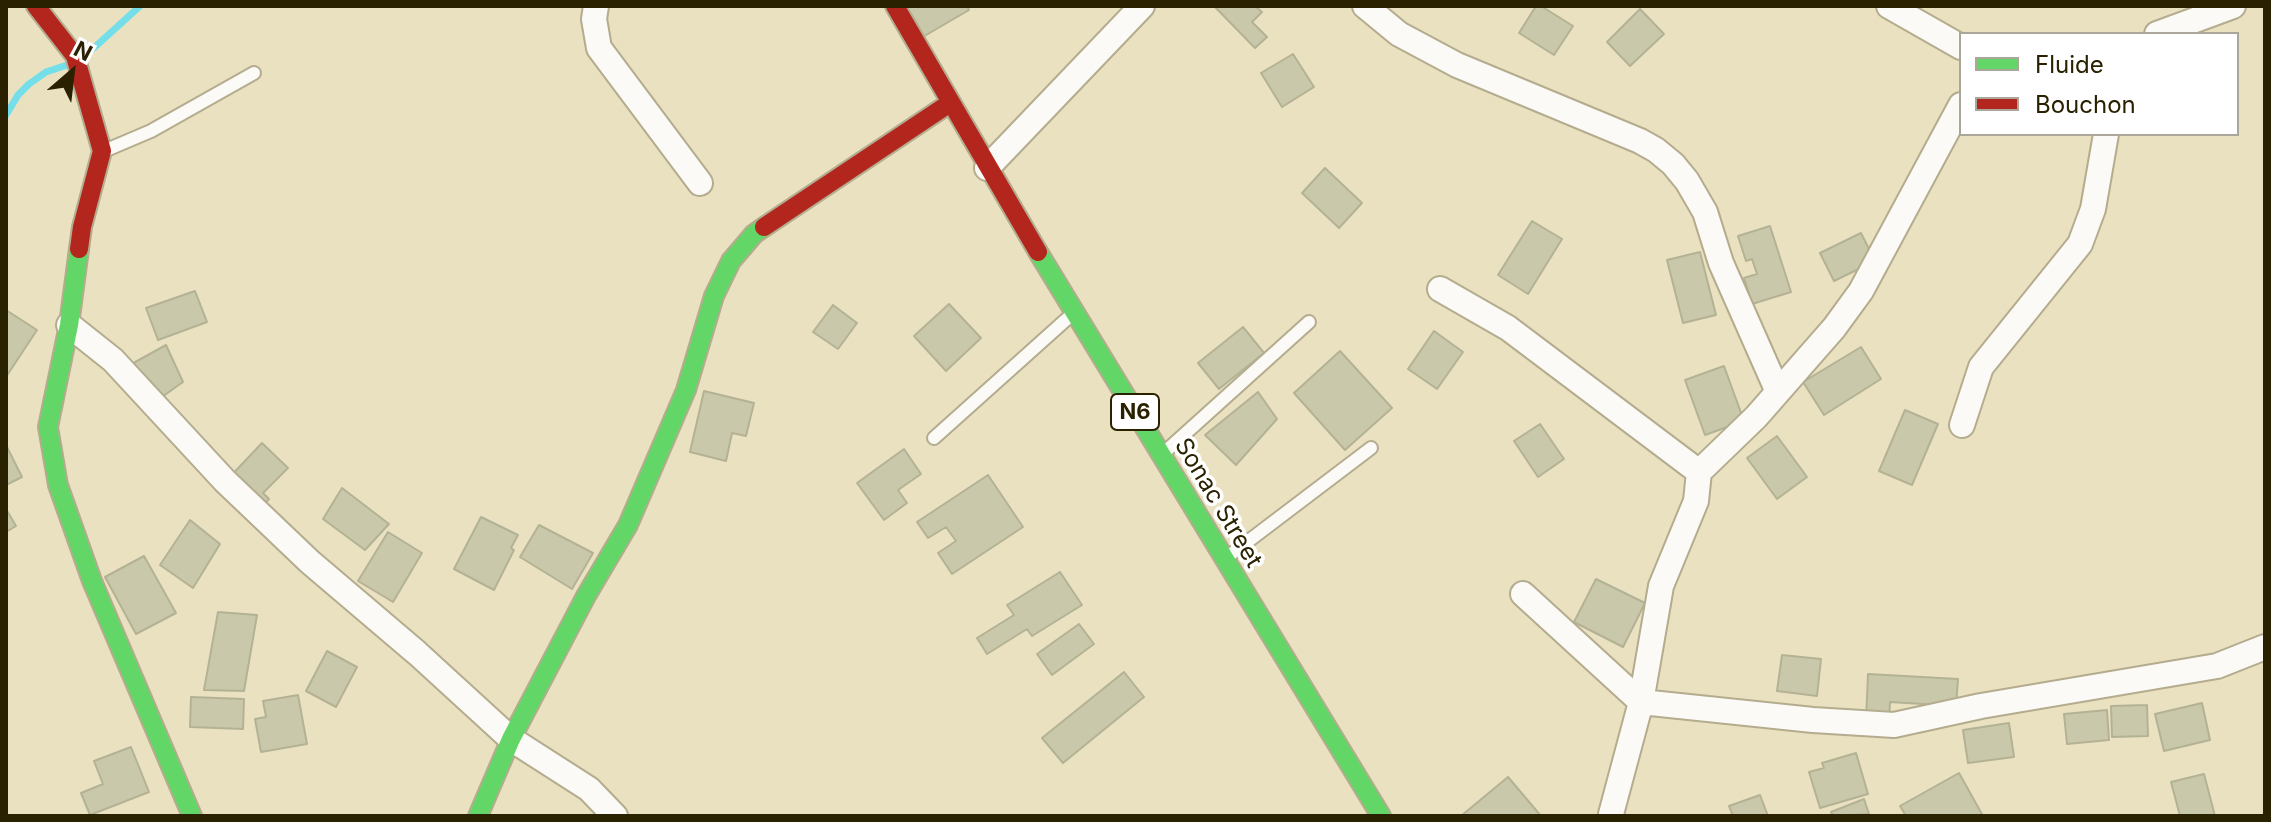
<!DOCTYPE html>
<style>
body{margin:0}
#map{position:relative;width:2271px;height:822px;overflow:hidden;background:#eae1c0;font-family:Inter,sans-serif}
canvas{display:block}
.frame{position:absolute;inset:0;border:8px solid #2a2101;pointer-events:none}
.legend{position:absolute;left:1959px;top:32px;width:280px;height:104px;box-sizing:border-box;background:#fff;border:2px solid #aaa699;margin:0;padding:10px 14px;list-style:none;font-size:24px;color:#2a2101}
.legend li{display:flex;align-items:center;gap:16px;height:40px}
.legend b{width:40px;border:2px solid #aaa699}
.north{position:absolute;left:32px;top:32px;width:80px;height:80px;-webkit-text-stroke:6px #fff;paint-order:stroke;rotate:28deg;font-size:22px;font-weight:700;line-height:32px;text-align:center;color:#2a2101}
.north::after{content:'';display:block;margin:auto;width:28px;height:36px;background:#2a2101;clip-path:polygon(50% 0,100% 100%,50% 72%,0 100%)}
</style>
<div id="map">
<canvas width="2271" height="822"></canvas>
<div class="frame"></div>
<ul class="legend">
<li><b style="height:10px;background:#63d668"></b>Fluide</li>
<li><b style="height:10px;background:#b3261e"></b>Bouchon</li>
</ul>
<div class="north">N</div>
</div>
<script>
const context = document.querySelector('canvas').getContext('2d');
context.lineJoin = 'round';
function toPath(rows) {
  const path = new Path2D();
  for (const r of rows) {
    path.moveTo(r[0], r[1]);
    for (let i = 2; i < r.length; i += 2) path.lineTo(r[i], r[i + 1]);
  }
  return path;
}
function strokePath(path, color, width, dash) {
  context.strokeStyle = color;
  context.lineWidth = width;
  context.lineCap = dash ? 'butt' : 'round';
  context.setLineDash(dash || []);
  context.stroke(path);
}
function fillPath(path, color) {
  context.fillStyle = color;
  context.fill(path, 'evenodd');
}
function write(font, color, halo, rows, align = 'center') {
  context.font = font + ' Inter,sans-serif';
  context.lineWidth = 7;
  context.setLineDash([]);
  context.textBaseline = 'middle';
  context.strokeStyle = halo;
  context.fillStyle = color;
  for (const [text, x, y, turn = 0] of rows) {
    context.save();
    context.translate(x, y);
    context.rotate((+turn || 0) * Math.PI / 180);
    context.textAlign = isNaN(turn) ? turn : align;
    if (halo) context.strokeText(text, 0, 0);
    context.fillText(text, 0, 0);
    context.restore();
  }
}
const stream = toPath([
 [85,56,140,6],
 [6,115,18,95,29,84,46,72,67,65]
]);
const building = toPath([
 [902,6,967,6,969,10,921,38,902,6],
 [1214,6,1255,6,1262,12,1252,22,1267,37,1255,48,1214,6],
 [1536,6,1541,6,1573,26,1554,55,1519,33,1536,6],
 [1640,9,1664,34,1630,66,1607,42,1640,9],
 [1293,54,1314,87,1282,107,1261,73,1293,54],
 [1325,168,1362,203,1339,228,1302,193,1325,168],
 [1532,221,1562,239,1528,294,1498,275,1532,221],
 [1770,226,1791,292,1752,304,1744,278,1757,274,1752,259,1746,261,1738,236,1770,226],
 [1861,233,1875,261,1834,281,1820,253,1861,233],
 [1700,252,1716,315,1683,323,1667,260,1700,252],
 [195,291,207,322,158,340,146,308,195,291],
 [949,304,981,338,946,371,914,336,949,304],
 [833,305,857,323,838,349,813,332,833,305],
 [6,310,37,330,6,377,6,310],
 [1243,327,1264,353,1219,389,1198,363,1243,327],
 [1434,331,1463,352,1437,389,1408,369,1434,331],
 [166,345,183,382,152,404,128,366,166,345],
 [1861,347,1881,379,1824,415,1803,382,1861,347],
 [1340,351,1392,408,1345,450,1294,393,1340,351],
 [1724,366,1744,421,1705,435,1685,380,1724,366],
 [704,391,754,403,746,436,732,433,726,461,690,452,704,391],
 [1258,392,1277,419,1236,465,1205,435,1258,392],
 [1905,410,1938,424,1912,485,1879,471,1905,410],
 [1540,424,1564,459,1538,477,1514,441,1540,424],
 [1777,436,1807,477,1777,499,1747,458,1777,436],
 [262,443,288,468,263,493,269,499,258,511,226,481,262,443],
 [6,445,22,477,6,485,6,445],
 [904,449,921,474,898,490,907,503,884,520,857,483,904,449],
 [988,475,1023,527,952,574,938,553,956,541,946,527,928,538,917,522,988,475],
 [342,488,389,524,365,550,323,519,342,488],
 [6,509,16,526,6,532,6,509],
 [481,517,518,535,511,548,514,550,494,590,454,569,481,517],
 [190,520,220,544,193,588,160,565,190,520],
 [539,525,593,553,572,589,520,557,539,525],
 [388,532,422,553,393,602,358,581,388,532],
 [144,556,176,613,136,634,105,577,144,556],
 [1060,572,1082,605,1032,636,1027,629,987,654,977,638,1014,615,1007,605,1060,572],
 [1596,579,1645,603,1623,647,1574,622,1596,579],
 [218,612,257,615,244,691,204,690,218,612],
 [1079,624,1094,644,1052,675,1037,654,1079,624],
 [327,651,357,667,336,707,306,691,327,651],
 [1782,655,1821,659,1817,696,1777,691,1782,655],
 [1124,672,1144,697,1063,763,1042,738,1124,672],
 [1868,674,1958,679,1956,706,1890,702,1889,723,1866,721,1868,674],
 [298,695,307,744,261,752,255,719,266,717,263,701,298,695],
 [191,697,244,699,243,729,190,727,191,697],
 [2202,703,2210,740,2164,751,2155,714,2202,703],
 [2147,705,2148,736,2112,737,2111,706,2147,705],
 [2107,710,2109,740,2067,744,2064,714,2107,710],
 [2009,723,2014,757,1968,763,1963,730,2009,723],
 [131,747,149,792,90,815,81,793,103,784,94,761,131,747],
 [1856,753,1868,794,1820,808,1809,772,1824,768,1822,763,1856,753],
 [1959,773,1983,816,1906,816,1900,806,1959,773],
 [2204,774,2215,816,2180,816,2171,782,2204,774],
 [1508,777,1541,816,1461,816,1508,777],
 [1760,795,1768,816,1733,816,1729,806,1760,795],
 [1864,799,1869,814,1833,816,1831,812,1864,799]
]);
const lane = toPath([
 [104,151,151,131,254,73],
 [934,438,1069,317],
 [1167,450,1309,322],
 [1230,555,1371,448]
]);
const street = toPath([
 [596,6,594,19,599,48,700,183],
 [1365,6,1399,34,1457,65,1640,141,1656,150,1673,164,1687,181,1705,212,1721,263,1778,392],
 [1889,6,1961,47],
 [2157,34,2233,6],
 [987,168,1142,6],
 [1440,289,1508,328,1699,472],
 [69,325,113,360,225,481,310,562,417,653,511,739,589,789,615,816],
 [1962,425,1981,367,2080,244,2093,209,2106,134],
 [1523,594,1641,702,1813,720,1894,725,1981,706,2217,666,2265,647],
 [1612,816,1611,814,1641,702,1661,586,1696,501,1699,472,1756,417,1834,328,1861,291,1961,105]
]);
const fast = toPath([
 [79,249,69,325,48,427,58,485,92,581,192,816],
 [1038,252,1381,816],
 [478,816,511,739,586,596,628,525,686,390,714,296,731,261,754,234,764,227]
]);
const jam = toPath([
 [36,6,75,56,102,151,82,227,79,249],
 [895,6,1038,252],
 [764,227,950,103]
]);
const shields = [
 [1135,412,48]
];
const shieldNames = [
 ["N6",1135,412]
];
const streetNames = [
 ["Sonac Street",1218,503,59]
];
strokePath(stream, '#74dee9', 7);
fillPath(building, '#cac8ab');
strokePath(building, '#b4b294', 2);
strokePath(lane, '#b4ac8e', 16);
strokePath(street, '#b4ac8e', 28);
strokePath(fast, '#b4ac8e', 22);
strokePath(jam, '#b4ac8e', 22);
strokePath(lane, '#fcfaf6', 12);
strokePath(street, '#fcfaf6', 24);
strokePath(fast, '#63d668', 18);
strokePath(jam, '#b3261e', 18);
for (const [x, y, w] of shields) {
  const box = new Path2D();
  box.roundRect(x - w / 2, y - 18, w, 36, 6);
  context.fillStyle = '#fff';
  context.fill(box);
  strokePath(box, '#2a2101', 2);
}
write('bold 22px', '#2a2101', null, shieldNames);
write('24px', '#2a2101', '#fff', streetNames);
</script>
